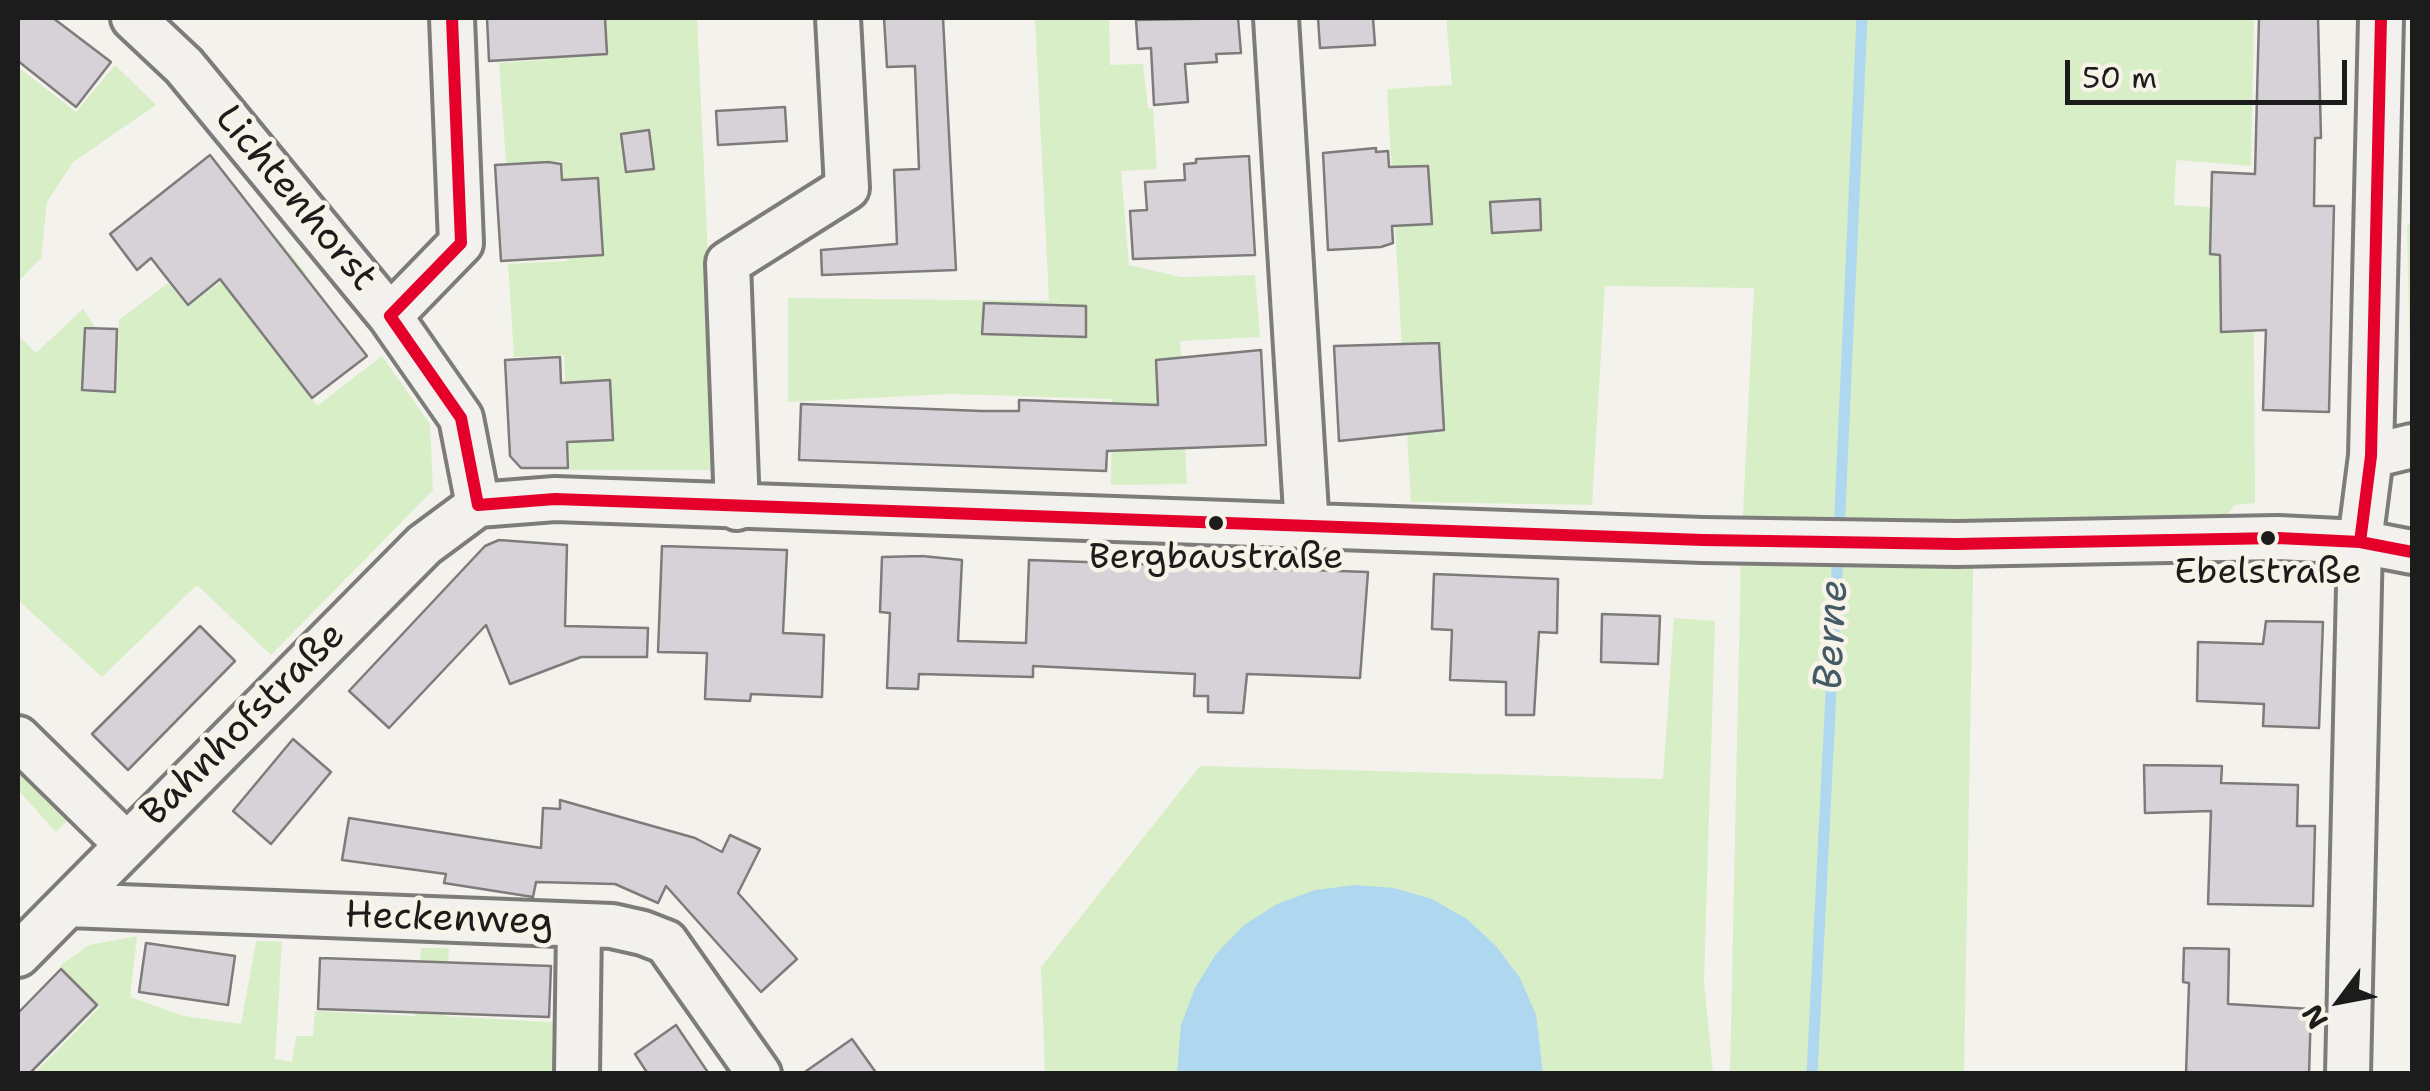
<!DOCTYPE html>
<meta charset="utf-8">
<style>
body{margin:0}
#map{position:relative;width:2430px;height:1091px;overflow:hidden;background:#f4f2ec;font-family:"Shantell Sans",sans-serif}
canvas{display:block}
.frame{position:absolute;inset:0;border:20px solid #1c1c1c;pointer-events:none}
.north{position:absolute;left:2290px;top:951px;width:100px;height:100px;-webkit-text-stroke:8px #f7f3e8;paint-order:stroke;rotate:238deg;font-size:28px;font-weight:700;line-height:40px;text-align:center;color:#1c1c1c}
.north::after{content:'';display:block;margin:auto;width:35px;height:45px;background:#1c1c1c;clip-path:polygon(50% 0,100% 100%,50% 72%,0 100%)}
.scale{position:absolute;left:2065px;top:60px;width:282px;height:45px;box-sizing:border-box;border:5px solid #1c1c1c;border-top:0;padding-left:12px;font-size:30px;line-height:35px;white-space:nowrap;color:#1c1c1c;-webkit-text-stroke:8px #f7f3e8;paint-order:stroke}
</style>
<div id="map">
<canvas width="2430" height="1091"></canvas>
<div class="frame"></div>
<div class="north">N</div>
<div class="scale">50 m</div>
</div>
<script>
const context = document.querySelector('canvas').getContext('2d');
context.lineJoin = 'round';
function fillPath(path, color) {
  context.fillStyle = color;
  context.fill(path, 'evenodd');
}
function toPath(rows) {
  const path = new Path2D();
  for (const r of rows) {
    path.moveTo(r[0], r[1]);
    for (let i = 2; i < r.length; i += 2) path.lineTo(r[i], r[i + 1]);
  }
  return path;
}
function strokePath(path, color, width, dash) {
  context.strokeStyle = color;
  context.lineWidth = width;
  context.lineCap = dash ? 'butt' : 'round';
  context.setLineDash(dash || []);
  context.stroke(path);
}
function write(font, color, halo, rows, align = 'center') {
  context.font = font + ' "Shantell Sans",sans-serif';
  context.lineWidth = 9;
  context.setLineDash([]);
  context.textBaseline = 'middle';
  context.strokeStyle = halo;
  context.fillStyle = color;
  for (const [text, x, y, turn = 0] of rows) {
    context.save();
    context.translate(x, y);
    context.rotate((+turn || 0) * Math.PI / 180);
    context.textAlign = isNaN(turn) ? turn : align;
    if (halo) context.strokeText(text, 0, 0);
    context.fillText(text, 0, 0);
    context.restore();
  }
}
const green = toPath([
 [544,18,697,18,718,470,570,470,564,355,514,357,508,264,567,261,562,161,506,163,499,63,546,60],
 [1035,18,1109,18,1110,65,1143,64,1148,108,1153,109,1157,169,1121,171,1129,265,1181,277,1255,275,1260,337,1180,341,1187,484,1111,485,1112,399,951,394,788,402,788,298,1049,301],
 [1446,18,2254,18,2251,166,2176,160,2174,205,2253,210,2255,503,2235,505,2222,521,1974,520,1964,1073,1730,1073,1741,554,1754,288,1605,286,1592,505,1411,502,1387,89,1452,85],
 [115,65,156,105,73,162,47,202,41,258,18,282,18,67,76,112],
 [2412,223,2412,409,2411,410,2407,225],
 [277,238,306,273,250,320,317,406,382,356,430,424,433,490,271,655,197,585,102,677,18,600,18,335,36,353,83,309,95,327,84,327,81,391,117,393,119,320,168,283,188,307],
 [1674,618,1715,621,1704,981,1713,1073,1045,1073,1041,967,1200,766,1663,779],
 [18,771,67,821,56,832,18,790],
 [137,936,130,997,184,1016,241,1024,256,941,282,942,275,1059,292,1062,296,1036,313,1036,315,1011,415,1016,421,948,449,948,444,1016,566,1023,568,1073,34,1074,100,1007,60,966,89,945]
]);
const water = toPath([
 [1355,885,1394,888,1432,899,1467,919,1496,946,1520,978,1536,1015,1543,1073,1177,1073,1181,1025,1195,988,1216,954,1244,925,1277,904,1315,890]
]);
const stream = toPath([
 [1839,533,1862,18],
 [1812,1074,1838,551]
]);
const building = toPath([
 [18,18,53,18,111,62,76,107,18,61,18,18],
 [487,18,605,18,607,54,489,61,487,18],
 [884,18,943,18,956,270,822,275,821,250,897,244,894,170,919,169,915,66,887,67,884,18],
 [1238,18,1241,53,1216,54,1217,62,1185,64,1188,102,1154,105,1151,48,1138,49,1136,20,1238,18],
 [1318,18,1373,18,1375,45,1320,48,1318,18],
 [2259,18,2318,18,2321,138,2315,138,2314,206,2334,206,2329,412,2263,410,2266,330,2221,332,2220,255,2210,254,2212,172,2255,174,2259,18],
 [785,107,787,141,718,145,716,111,785,107],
 [649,130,654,169,626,172,621,134,649,130],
 [1376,148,1376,152,1388,151,1389,167,1428,166,1432,224,1392,226,1393,243,1381,247,1328,250,1323,153,1376,148],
 [210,155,367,356,312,398,220,279,188,305,151,258,137,270,110,234,210,155],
 [1249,156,1255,255,1133,259,1130,211,1147,210,1145,182,1185,180,1184,164,1196,163,1196,159,1249,156],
 [548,162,561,164,562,180,598,178,603,255,501,261,495,165,548,162],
 [1540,199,1541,230,1492,233,1490,202,1540,199],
 [984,303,1086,306,1086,337,982,334,984,303],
 [85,328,117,329,115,392,82,390,85,328],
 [1439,343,1444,430,1339,441,1334,346,1439,343],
 [1261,350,1266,445,1107,451,1106,471,799,460,801,404,982,411,1019,411,1019,400,1158,405,1156,360,1261,350],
 [560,357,561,383,610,380,613,440,567,442,568,468,521,468,510,456,505,360,560,357],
 [499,540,567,545,565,626,648,628,647,657,581,657,510,684,486,625,389,728,349,691,485,546,499,540],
 [662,546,787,550,783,633,824,635,822,697,751,694,750,701,705,699,707,653,658,652,662,546],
 [922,556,962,560,958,641,1026,643,1029,560,1368,572,1360,678,1247,674,1243,713,1208,712,1208,696,1194,696,1195,674,1033,666,1033,677,919,674,918,689,887,688,890,613,880,612,882,557,922,556],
 [1434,574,1558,579,1557,633,1539,632,1534,715,1506,715,1506,682,1450,680,1452,630,1432,629,1434,574],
 [1602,614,1660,616,1658,664,1601,662,1602,614],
 [2266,621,2323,622,2319,728,2263,726,2264,704,2197,701,2198,642,2263,644,2266,621],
 [200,626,235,661,128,770,92,734,200,626],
 [293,739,331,772,271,844,233,811,293,739],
 [2144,765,2222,766,2221,783,2298,785,2297,826,2315,826,2313,906,2208,904,2211,811,2145,813,2144,765],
 [560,800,695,838,722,852,730,835,760,849,738,893,797,959,761,992,666,886,658,903,615,884,536,882,533,897,444,883,446,874,342,860,349,818,541,848,543,808,560,809,560,800],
 [146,943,235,956,228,1005,139,992,146,943],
 [2184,948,2229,949,2228,1004,2311,1009,2309,1074,2186,1074,2189,983,2183,982,2184,948],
 [320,958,551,966,549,1017,318,1009,320,958],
 [61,969,97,1005,29,1074,18,1074,18,1013,61,969],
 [676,1025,709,1074,648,1074,635,1054,676,1025],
 [852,1039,877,1074,802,1074,852,1039]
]);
const minor = toPath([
 [133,18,184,66,390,316,461,418,478,505],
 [1276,18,1307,529],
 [390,316,461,243,452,18],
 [2371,456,2412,446],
 [478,505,555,499,1703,540,1957,544,2278,538,2360,542,2412,552],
 [737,508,728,263,847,188,838,18],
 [18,738,126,844],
 [68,905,612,926,643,933,666,942,759,1074],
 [18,955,424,545,478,505],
 [577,1074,579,926],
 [2348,1074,2360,542,2371,456,2381,18]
]);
const bus1 = toPath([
 [452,18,461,243,390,316,461,418,478,505,555,499,1703,540,1957,544,2278,538,2360,542,2412,552],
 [2360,542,2371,456,2381,18]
]);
const markers = [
 [1216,523,9,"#1c1c1c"],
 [2268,538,9,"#1c1c1c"]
];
const busNames = [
 ["Bergbaustraße",1216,559],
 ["Ebelstraße",2268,574]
];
const streetNames = [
 ["Lichtenhorst",295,199,50],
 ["Bahnhofstraße",244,725,-45],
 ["Heckenweg",449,920,2]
];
const waterNames = [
 ["Berne",1833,635,-87]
];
fillPath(green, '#d8eec6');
fillPath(water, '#afd8f0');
strokePath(stream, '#afd8f0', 11);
fillPath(building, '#d6d2d8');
strokePath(building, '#7d7c7a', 2.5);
strokePath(minor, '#7d7c7a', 50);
strokePath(minor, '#f2f1ed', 42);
strokePath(bus1, '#e4002b', 12);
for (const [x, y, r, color] of markers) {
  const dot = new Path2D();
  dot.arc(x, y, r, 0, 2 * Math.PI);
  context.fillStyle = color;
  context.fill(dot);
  strokePath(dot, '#f7f3e8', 4);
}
write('36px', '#1c1c1c', '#f7f3e8', busNames);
write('38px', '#1c1c1c', '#f7f3e8', streetNames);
write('italic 40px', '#455a67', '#f7f3e8', waterNames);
</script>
